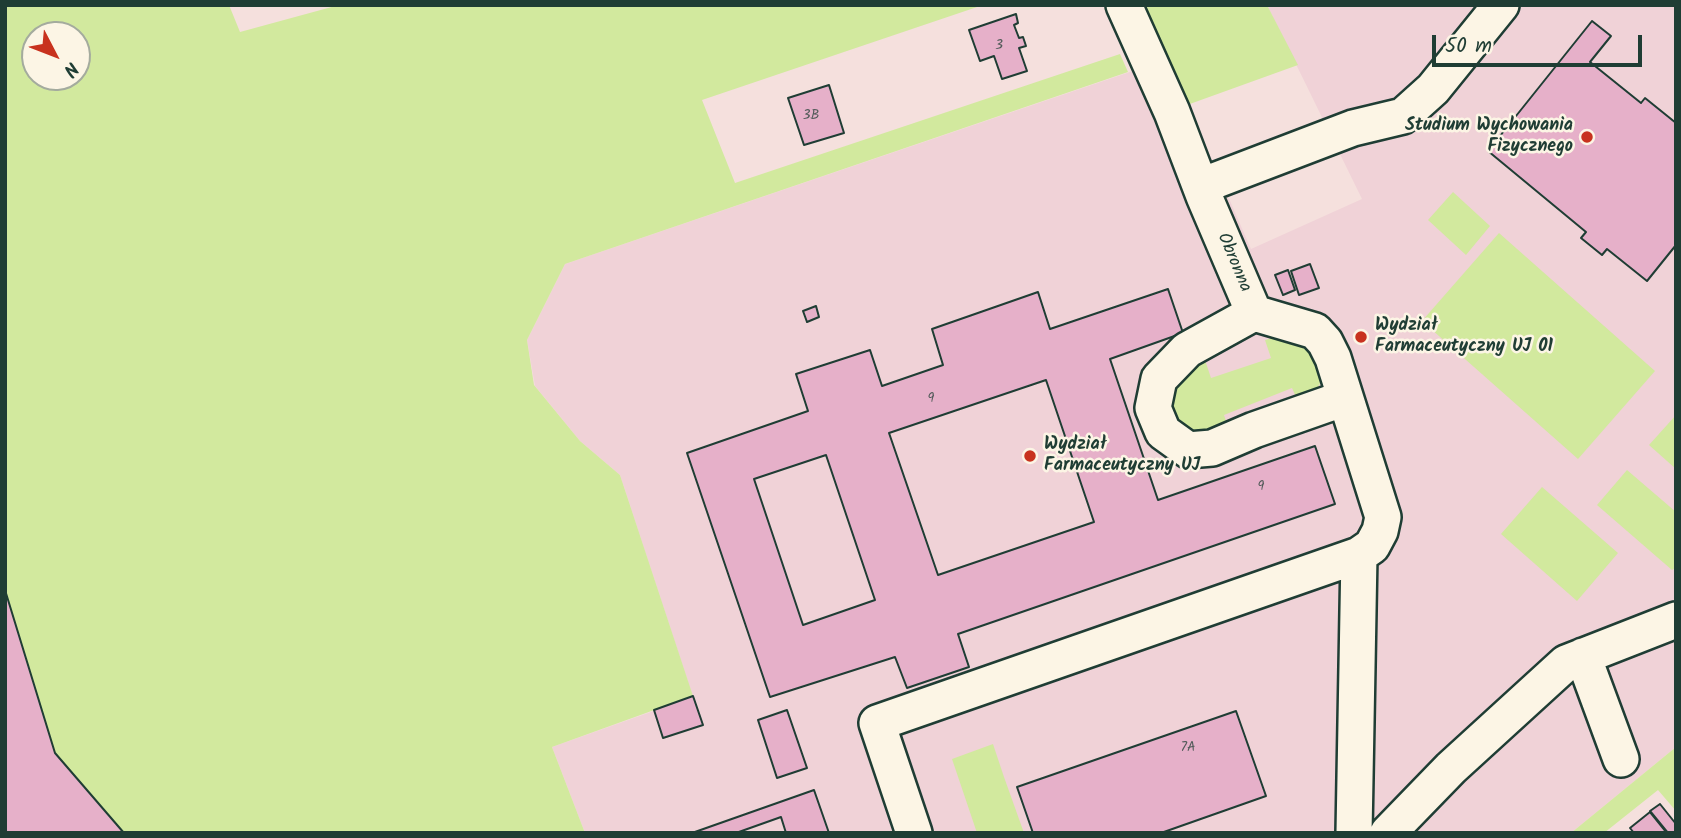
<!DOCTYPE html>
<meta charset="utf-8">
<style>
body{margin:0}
#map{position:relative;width:1681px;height:838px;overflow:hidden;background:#f5e0dd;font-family:Kalam,sans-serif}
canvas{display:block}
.frame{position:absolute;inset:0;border:7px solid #1f3d34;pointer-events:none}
.north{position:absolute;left:21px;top:21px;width:70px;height:70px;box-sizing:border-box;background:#fcf5e5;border:2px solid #a4ab9e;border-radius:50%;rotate:132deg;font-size:19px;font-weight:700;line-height:28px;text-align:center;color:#1f3d34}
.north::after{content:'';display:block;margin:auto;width:24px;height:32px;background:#c8321e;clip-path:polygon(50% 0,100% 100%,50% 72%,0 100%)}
.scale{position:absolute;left:1432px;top:35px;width:210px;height:32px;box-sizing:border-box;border:4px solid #1f3d34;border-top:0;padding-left:9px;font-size:21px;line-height:24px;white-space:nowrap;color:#1f3d34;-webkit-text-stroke:5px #fcf5e5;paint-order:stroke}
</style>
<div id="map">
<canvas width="1681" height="838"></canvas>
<div class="frame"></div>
<div class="north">N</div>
<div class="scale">50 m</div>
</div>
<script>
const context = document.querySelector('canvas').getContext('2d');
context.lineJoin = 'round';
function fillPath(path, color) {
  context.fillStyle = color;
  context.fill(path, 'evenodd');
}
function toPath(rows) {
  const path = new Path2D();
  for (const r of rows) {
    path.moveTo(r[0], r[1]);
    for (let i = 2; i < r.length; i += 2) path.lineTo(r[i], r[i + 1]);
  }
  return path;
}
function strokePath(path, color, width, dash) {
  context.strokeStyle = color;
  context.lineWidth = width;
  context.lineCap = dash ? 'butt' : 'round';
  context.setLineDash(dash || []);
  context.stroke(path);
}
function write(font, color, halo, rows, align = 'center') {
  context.font = font + ' Kalam,sans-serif';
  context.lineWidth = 5;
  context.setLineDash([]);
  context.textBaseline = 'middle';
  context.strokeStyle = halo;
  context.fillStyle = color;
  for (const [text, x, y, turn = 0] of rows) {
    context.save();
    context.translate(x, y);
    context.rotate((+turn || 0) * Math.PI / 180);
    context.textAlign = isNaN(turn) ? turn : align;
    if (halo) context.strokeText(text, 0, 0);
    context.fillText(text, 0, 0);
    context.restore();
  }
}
const built = toPath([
 [1267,5,1676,5,1676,747,1571,833,1377,833,1360,823,1329,833,585,833,552,747,693,697,620,475,580,441,535,386,527,340,565,264,1168,59,1251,249,1362,199]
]);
const green = toPath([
 [5,5,229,5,240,32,339,5,983,5,702,100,735,183,1120,54,1128,72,565,264,527,340,534,385,580,441,620,475,693,696,552,747,585,833,5,833],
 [35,35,77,35,77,77,35,77],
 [1144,5,1267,5,1298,65,1187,105],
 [1453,192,1490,226,1466,255,1428,220],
 [1499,233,1655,371,1578,459,1422,321],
 [1276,337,1304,345,1312,352,1323,378,1313,396,1300,406,1292,388,1224,415,1230,433,1202,434,1176,424,1173,401,1175,391,1179,381,1187,371,1205,360,1211,378,1271,358,1265,340],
 [1676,415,1676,469,1649,445],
 [1627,470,1676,512,1676,567,1672,570,1597,505],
 [1542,487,1618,553,1577,601,1501,534],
 [993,744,1004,777,1024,833,977,833,952,759],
 [1676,747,1676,811,1658,790,1604,833,1571,833]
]);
const building = toPath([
 [1016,14,1018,23,1014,25,1019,38,1023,37,1026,46,1019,48,1027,71,1002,79,994,56,980,61,969,30,1016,14],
 [1592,21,1611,36,1590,62,1641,103,1645,98,1676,123,1676,245,1647,281,1607,249,1602,255,1581,238,1586,232,1488,151,1592,21],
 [829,85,844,133,804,145,788,98,829,85],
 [1310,264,1319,288,1299,295,1291,271,1310,264],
 [1288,270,1295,290,1283,295,1275,275,1288,270],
 [1168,289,1183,333,1110,359,1158,500,1315,446,1335,504,958,634,969,667,907,688,895,657,770,697,687,453,808,411,796,374,870,350,882,386,943,365,932,329,1038,292,1050,329,1168,289],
 [1046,380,1094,522,938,575,889,433,1046,380],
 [826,455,875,600,803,625,754,479,826,455],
 [816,306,819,317,807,322,803,311,816,306],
 [5,590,55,753,124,833,5,833,5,590],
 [693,696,703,725,663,738,654,710,693,696],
 [787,710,807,768,777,778,758,720,787,710],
 [1236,711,1266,796,1161,833,1033,833,1017,787,1236,711],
 [814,790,829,833,786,833,781,817,736,833,692,833,814,790],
 [1660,804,1676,824,1676,833,1668,833,1650,811,1660,804],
 [1650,812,1667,833,1634,833,1630,828,1650,812]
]);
const minor = toPath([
 [1124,5,1172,112,1204,196,1254,313],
 [1201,186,1353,128,1403,116,1433,89,1501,5],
 [1254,313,1187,350,1159,379,1153,408,1163,432,1188,450,1212,448,1254,430,1345,398],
 [1583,656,1621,759],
 [914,833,877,723,1359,555,1372,546,1380,531,1383,517,1333,358,1325,342,1315,331,1254,313],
 [1354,833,1359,555],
 [1388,833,1451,768,1566,663,1676,620]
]);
const markers = [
 [1587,137,7,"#c8321e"],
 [1361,337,7,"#c8321e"],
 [1030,456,7,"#c8321e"]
];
const numberNames = [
 ["3",999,47],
 ["3B",811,117],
 ["9",931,400],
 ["9",1261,488],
 ["7A",1188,749]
];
const poiNames = [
 ["Studium Wychowania",1573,127,"right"],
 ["Fizycznego",1573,148,"right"],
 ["Wydział",1375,327],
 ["Farmaceutyczny UJ 01",1375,348],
 ["Wydział",1044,446],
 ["Farmaceutyczny UJ",1044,467]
];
const streetNames = [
 ["Obronna",1233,263,67]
];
fillPath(built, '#f0d2d7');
fillPath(green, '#d2e99e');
fillPath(building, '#e6b0c9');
strokePath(building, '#1f3d34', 2);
strokePath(minor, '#1f3d34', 40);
strokePath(minor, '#fcf5e5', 35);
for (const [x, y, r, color] of markers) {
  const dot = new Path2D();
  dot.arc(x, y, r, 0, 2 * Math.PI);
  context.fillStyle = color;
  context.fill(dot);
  strokePath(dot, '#fcf5e5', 2.5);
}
write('14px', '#515a59', null, numberNames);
write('bold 18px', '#1f3d34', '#fcf5e5', poiNames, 'left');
write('18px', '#1f3d34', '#fcf5e5', streetNames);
</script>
